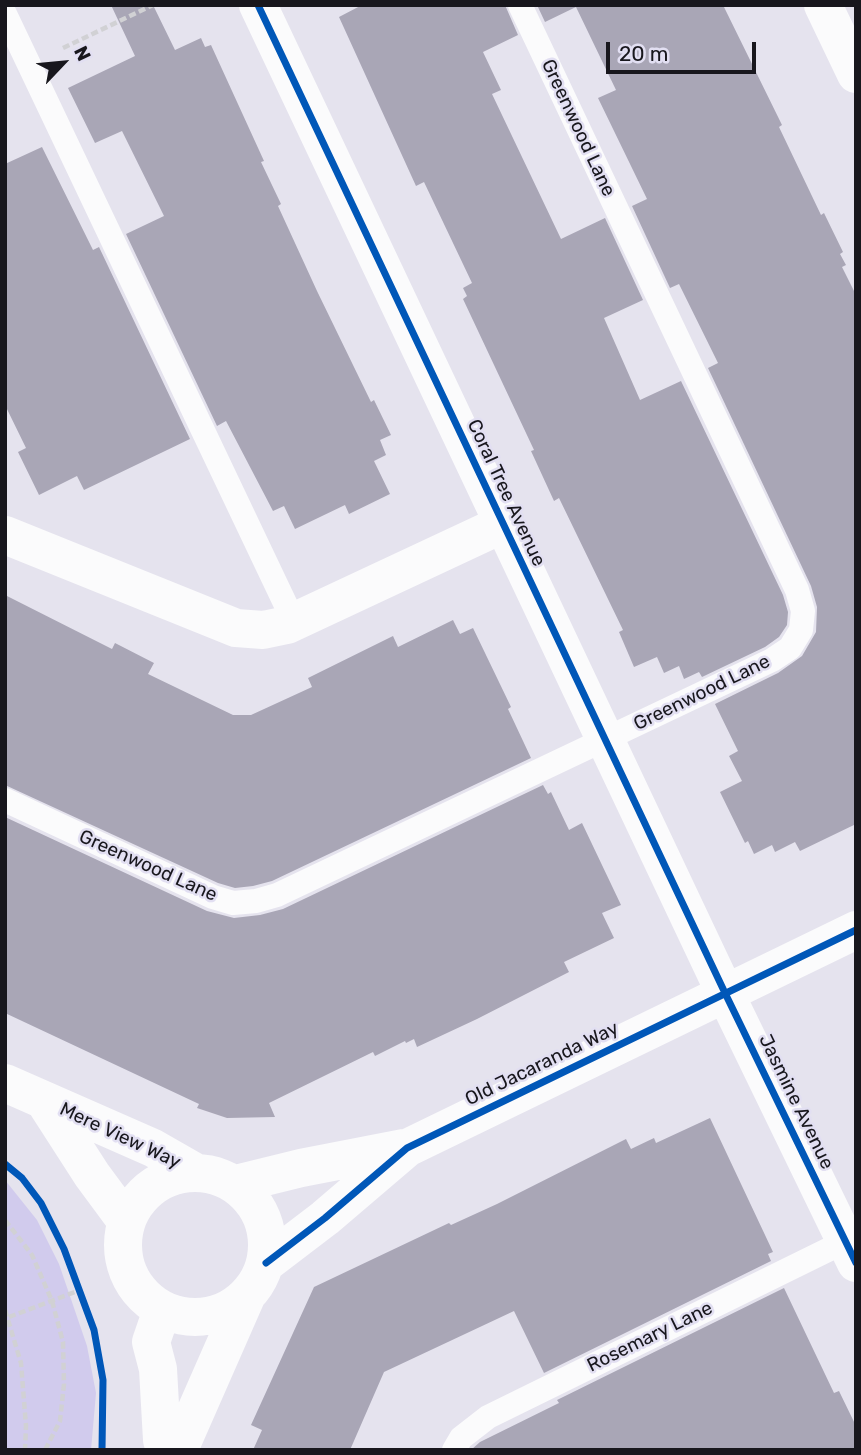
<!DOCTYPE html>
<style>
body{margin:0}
#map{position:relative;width:861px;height:1455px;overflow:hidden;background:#e5e3ee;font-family:Rubik,sans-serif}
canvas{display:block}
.frame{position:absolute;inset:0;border:7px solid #18171d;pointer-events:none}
.north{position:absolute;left:28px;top:28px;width:70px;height:70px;-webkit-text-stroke:5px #e2dff2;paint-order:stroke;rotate:64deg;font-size:19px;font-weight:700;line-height:28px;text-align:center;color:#18171d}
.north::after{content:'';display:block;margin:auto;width:24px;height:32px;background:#18171d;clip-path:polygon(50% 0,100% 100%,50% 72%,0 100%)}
.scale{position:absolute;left:606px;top:42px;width:150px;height:32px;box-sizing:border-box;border:4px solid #18171d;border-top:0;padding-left:9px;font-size:21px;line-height:24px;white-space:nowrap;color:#18171d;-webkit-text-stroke:5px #e2dff2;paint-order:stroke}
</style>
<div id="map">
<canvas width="861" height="1455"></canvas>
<div class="frame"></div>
<div class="north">N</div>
<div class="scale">20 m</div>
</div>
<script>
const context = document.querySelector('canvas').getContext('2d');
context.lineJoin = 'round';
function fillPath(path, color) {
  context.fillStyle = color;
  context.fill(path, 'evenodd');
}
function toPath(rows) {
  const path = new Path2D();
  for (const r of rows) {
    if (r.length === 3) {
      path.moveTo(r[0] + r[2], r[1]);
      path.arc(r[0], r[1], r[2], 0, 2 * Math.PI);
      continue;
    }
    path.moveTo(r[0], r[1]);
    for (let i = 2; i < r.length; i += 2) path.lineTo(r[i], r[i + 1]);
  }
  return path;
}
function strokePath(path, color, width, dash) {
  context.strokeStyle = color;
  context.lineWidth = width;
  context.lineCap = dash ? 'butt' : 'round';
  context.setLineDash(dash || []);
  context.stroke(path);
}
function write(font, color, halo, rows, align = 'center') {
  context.font = font + ' Rubik,sans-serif';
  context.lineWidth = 5;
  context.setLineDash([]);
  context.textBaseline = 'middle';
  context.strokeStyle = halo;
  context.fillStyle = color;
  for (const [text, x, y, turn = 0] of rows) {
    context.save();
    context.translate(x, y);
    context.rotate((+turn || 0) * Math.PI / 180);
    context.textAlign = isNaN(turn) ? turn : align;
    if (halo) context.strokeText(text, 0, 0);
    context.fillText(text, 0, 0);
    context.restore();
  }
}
const green = toPath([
 [5,1180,37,1220,59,1264,87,1346,96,1393,91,1450,5,1450]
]);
const building = toPath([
 [111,5,153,5,175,50,201,38,205,47,211,45,264,161,261,162,281,204,278,206,317,291,371,402,374,400,391,435,380,440,386,455,374,461,390,494,349,514,345,505,295,529,284,506,273,511,226,421,217,426,126,234,164,216,122,131,95,143,68,88,135,56],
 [362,5,505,5,518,35,483,52,501,90,492,94,561,239,605,218,643,300,604,318,640,400,681,381,783,595,788,612,787,625,779,637,765,647,702,677,699,672,684,679,679,666,664,673,657,657,634,667,619,632,623,630,559,498,554,501,531,451,534,450,463,299,467,296,463,288,472,283,424,182,416,186,339,17],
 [537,5,723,5,782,125,779,127,821,215,824,213,843,252,840,254,846,265,842,267,856,295,856,824,800,851,795,842,775,852,772,845,754,854,748,841,745,843,720,792,742,781,729,756,738,751,715,704,778,673,802,656,816,632,817,607,811,586,708,368,718,363,679,284,670,288,632,206,647,199,598,98,616,90,576,7,545,22],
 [42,147,93,250,99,247,190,439,84,490,77,476,39,495,18,452,26,448,5,405,5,164],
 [5,595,112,649,115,643,154,663,148,674,233,715,251,715,312,687,308,678,393,636,398,647,453,620,460,634,473,628,511,707,508,709,531,758,272,881,253,886,235,888,218,883,5,785],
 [543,785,548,794,551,792,569,830,582,823,621,905,602,913,614,938,564,962,569,972,477,1019,417,1047,414,1039,406,1043,405,1041,375,1056,373,1052,269,1103,275,1117,227,1118,197,1108,199,1104,5,1013,5,817,207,911,234,918,260,915,283,909],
 [710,1118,773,1252,768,1254,771,1261,544,1373,514,1311,384,1372,350,1450,253,1450,262,1430,251,1425,314,1287,449,1223,451,1225,497,1204,626,1139,631,1149,654,1138,656,1143],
 [784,1288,834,1393,839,1391,856,1426,856,1450,471,1450,480,1442,559,1403,557,1400]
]);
const path = toPath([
 [63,48,153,5],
 [5,1220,32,1255,52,1301,63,1342,64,1384,60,1421,45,1450],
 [5,1310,21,1363,26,1426,25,1450],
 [9,1317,80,1290]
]);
const lane = toPath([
 [5,14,294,622],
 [5,800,213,897,233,903,256,901,277,895,772,660,790,648,801,630,803,611,797,590,520,5],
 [454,1450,461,1438,488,1417,856,1236]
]);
const street = toPath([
 [258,5,725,993,856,1263],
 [823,5,856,74],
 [5,535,236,628,263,630,287,625,503,524],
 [5,1083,153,1148,195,1172],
 [45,1102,92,1175,126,1221],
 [195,1245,72],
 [236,1184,301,1168,404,1148],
 [266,1263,325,1218,407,1148,856,930],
 [162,1310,151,1342,158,1369,162,1440,165,1450],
 [175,1450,181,1445,246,1297]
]);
const cycleway = toPath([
 [258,5,725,993,856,1263],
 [5,1164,22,1178,41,1203,64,1249,94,1330,103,1380,102,1450],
 [266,1263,325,1218,407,1148,856,930]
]);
const streetNames = [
 ["Greenwood Lane",578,128,65],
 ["Coral Tree Avenue",506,493,65],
 ["Greenwood Lane",702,693,-26],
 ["Greenwood Lane",148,866,24],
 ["Old Jacaranda Way",542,1064,-26],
 ["Jasmine Avenue",796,1102,64],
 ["Mere View Way",120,1136,25],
 ["Rosemary Lane",650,1337,-26]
];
fillPath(green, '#d1cbed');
fillPath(building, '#a9a6b6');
strokePath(path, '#d1d1d4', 4.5, [7, 3.5]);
strokePath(lane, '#fbfbfc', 24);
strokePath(street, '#fbfbfc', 38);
strokePath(cycleway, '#0057b8', 7);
write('19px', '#18171d', '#e2dff2', streetNames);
</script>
